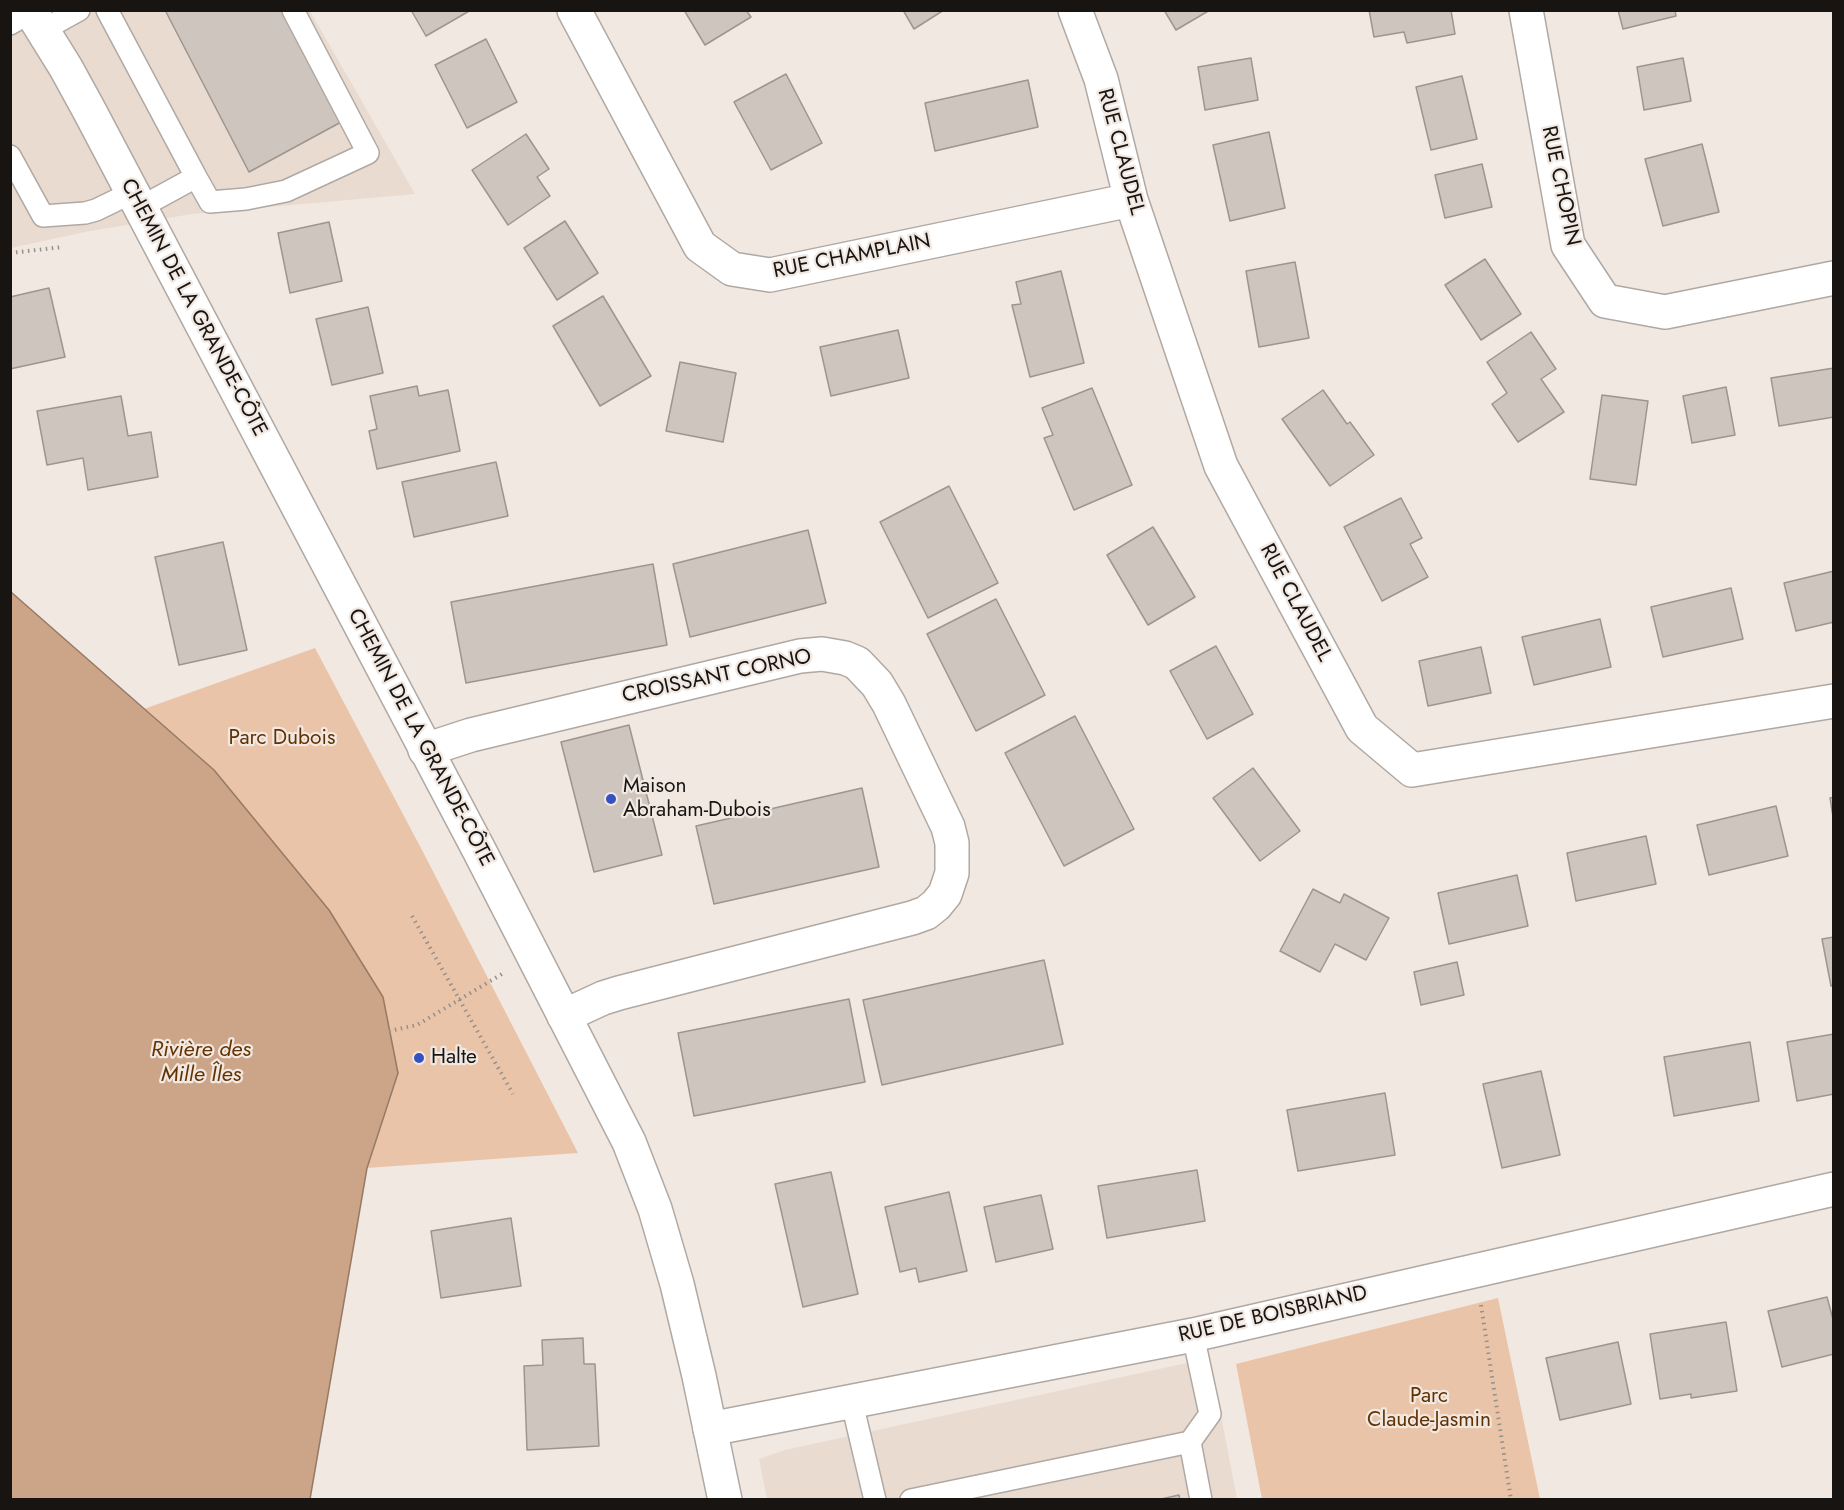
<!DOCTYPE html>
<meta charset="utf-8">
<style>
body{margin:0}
#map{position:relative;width:1844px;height:1510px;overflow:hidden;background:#f1e8e2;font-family:Jost,sans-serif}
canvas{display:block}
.frame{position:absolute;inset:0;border:12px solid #171412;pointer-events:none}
</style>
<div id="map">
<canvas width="1844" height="1510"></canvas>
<div class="frame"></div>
</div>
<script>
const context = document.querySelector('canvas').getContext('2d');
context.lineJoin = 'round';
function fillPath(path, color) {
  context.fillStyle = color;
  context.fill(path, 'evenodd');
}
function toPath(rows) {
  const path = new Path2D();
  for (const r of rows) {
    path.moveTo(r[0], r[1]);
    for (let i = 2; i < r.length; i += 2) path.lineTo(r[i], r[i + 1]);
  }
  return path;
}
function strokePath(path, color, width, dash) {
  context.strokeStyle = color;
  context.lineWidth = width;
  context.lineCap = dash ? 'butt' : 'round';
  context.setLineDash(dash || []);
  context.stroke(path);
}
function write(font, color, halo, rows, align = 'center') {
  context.font = font + ' Jost,sans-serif';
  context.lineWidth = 4.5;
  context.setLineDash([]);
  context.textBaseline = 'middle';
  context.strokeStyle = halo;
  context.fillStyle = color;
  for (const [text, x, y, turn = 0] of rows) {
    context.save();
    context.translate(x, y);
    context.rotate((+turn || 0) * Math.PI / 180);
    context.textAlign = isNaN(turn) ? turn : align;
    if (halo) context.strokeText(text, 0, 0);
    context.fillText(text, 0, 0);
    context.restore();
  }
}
const built = toPath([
 [10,11,310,11,415,194,192,214,85,232,11,248],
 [1210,1358,1237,1499,767,1499,759,1459,785,1450]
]);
const green = toPath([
 [315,648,423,852,578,1153,367,1168,398,1073,329,910,214,770,144,709],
 [1498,1298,1540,1499,1262,1499,1236,1364]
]);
const water = toPath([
 [11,592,214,770,329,910,383,997,398,1073,367,1168,310,1499,11,1499,11,592]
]);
const building = toPath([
 [165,10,285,10,343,121,249,172,165,10],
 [411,10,471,10,426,36,411,10],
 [684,10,746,10,751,17,705,45,684,10],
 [903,10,944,10,914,29,903,10],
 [1164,10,1210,10,1176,30,1164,10],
 [1369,10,1451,10,1455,34,1407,43,1404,32,1374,37,1369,10],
 [1618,10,1675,10,1676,16,1623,29,1618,10],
 [486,39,517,102,467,128,435,65,486,39],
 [1251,58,1258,100,1205,110,1198,67,1251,58],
 [1683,58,1691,101,1644,110,1637,67,1683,58],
 [786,74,822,143,771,170,734,102,786,74],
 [1462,76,1477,139,1431,150,1416,87,1462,76],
 [1028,80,1038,127,935,151,925,103,1028,80],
 [1269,132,1285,208,1230,221,1213,145,1269,132],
 [526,134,549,169,537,177,550,196,508,225,472,170,526,134],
 [1702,144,1719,212,1663,226,1645,159,1702,144],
 [1482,164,1492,207,1445,218,1435,175,1482,164],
 [565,221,598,273,557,300,524,248,565,221],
 [329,222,342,281,290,293,278,233,329,222],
 [1485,259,1521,314,1481,340,1445,285,1485,259],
 [1295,262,1309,338,1259,347,1246,271,1295,262],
 [1061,271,1084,363,1030,377,1012,305,1021,304,1016,282,1061,271],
 [49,288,65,357,10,369,10,297,49,288],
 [603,296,651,376,600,406,553,326,603,296],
 [368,307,383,373,332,385,316,319,368,307],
 [898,330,909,378,831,396,820,347,898,330],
 [1531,332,1556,369,1541,379,1564,412,1518,442,1492,404,1507,393,1487,362,1531,332],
 [680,362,736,373,723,442,666,431,680,362],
 [1834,368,1834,417,1779,426,1771,378,1834,368],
 [417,386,419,396,448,390,460,451,377,469,369,431,377,429,370,396,417,386],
 [1726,387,1735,435,1692,443,1683,396,1726,387],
 [1092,388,1132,485,1074,510,1044,438,1053,435,1042,408,1092,388],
 [1323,390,1347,424,1350,422,1374,455,1330,486,1282,419,1323,390],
 [1602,395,1648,401,1636,485,1590,479,1602,395],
 [121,396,128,436,151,432,158,477,88,490,83,458,47,465,37,411,121,396],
 [496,462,508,516,414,537,402,482,496,462],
 [949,486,998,583,928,618,880,522,949,486],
 [1401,498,1422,538,1410,544,1428,577,1382,601,1344,527,1401,498],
 [1153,527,1195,597,1148,625,1107,555,1153,527],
 [808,530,826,603,690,637,673,564,808,530],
 [223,542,247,650,179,665,155,557,223,542],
 [653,564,667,645,466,683,451,602,653,564],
 [1834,571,1834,622,1796,631,1784,583,1834,571],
 [1731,588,1743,639,1663,657,1651,607,1731,588],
 [996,599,1045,695,976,731,927,634,996,599],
 [1600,619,1611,667,1534,685,1522,637,1600,619],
 [1216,646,1253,714,1207,739,1170,671,1216,646],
 [1481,647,1491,693,1428,706,1419,661,1481,647],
 [1075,716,1134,829,1064,866,1005,753,1075,716],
 [629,725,662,855,594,872,561,742,629,725],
 [1253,768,1300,831,1260,861,1213,798,1253,768],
 [862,788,879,867,714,904,696,826,862,788],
 [1834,797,1834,823,1830,798,1834,797],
 [1776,806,1788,856,1709,875,1697,825,1776,806],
 [1646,836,1656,884,1576,901,1567,853,1646,836],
 [1517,875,1528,926,1449,944,1438,893,1517,875],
 [1313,889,1340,903,1344,894,1389,918,1366,960,1335,944,1320,972,1280,951,1313,889],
 [1834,937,1834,985,1831,986,1822,939,1834,937],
 [1044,960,1063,1044,882,1085,863,1000,1044,960],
 [1457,962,1464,995,1421,1005,1414,972,1457,962],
 [849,999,865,1082,694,1116,678,1033,849,999],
 [1834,1034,1834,1094,1797,1101,1787,1042,1834,1034],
 [1750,1042,1759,1101,1674,1116,1664,1057,1750,1042],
 [1541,1071,1560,1155,1502,1168,1483,1084,1541,1071],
 [1385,1093,1395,1155,1298,1171,1287,1110,1385,1093],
 [1197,1170,1205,1221,1107,1238,1098,1186,1197,1170],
 [831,1172,858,1294,803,1307,775,1184,831,1172],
 [949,1192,967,1271,919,1282,916,1268,900,1272,885,1207,949,1192],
 [1041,1195,1053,1249,996,1262,984,1207,1041,1195],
 [511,1218,521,1286,441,1298,431,1231,511,1218],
 [1827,1297,1834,1323,1834,1354,1782,1367,1768,1311,1827,1297],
 [1726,1322,1737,1391,1691,1398,1691,1394,1660,1399,1650,1334,1726,1322],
 [583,1338,584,1364,595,1364,599,1446,527,1450,524,1366,543,1365,542,1340,583,1338],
 [1618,1342,1631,1404,1560,1420,1546,1358,1618,1342],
 [1179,1495,1180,1500,1157,1500,1179,1495]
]);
const path = toPath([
 [10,253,63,247],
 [412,916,513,1094],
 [389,1031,417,1025,502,974],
 [1481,1305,1511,1500]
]);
const lane = toPath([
 [107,10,196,177,139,208],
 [10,24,31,12],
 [43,30,79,10],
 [10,156,43,216,85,213,96,210,131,193],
 [196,177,210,202,246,199,286,191,368,153,293,10],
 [1193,1335,1210,1414,1190,1442,1201,1500],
 [852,1403,875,1500],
 [911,1500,1190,1442]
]);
const street = toPath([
 [574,10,700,246,732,269,770,275,1131,200],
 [1075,10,1101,79,1131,200,1221,466,1362,728,1412,770,1834,701],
 [1526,10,1568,245,1605,301,1665,312,1834,278],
 [425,750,471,735,800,656,822,654,845,658,857,663,877,684,889,704,948,827,952,843,952,873,945,894,936,905,926,913,912,918,619,993,603,998,564,1016],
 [710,1429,1193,1335,1834,1189]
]);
const secondary = toPath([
 [30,10,66,68,89,110,479,850,629,1142,655,1209,677,1284,699,1376,725,1500]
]);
const markers = [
 [611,799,6,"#3552c3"],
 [419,1058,6,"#3552c3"]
];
const streetNames = [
 ["RUE CLAUDEL",1120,152,75],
 ["RUE CHOPIN",1560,186,78],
 ["RUE CHAMPLAIN",852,257,-11],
 ["CHEMIN DE LA GRANDE-CÔTE",193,308,62],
 ["RUE CLAUDEL",1295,603,62],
 ["CROISSANT CORNO",717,677,-12],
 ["CHEMIN DE LA GRANDE-CÔTE",420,738,62],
 ["RUE DE BOISBRIAND",1273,1315,-13]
];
const parkNames = [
 ["Parc Dubois",282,739],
 ["Parc",1429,1397],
 ["Claude-Jasmin",1429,1421]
];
const poiNames = [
 ["Maison",623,787],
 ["Abraham-Dubois",623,811],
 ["Halte",431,1058]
];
const waterNames = [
 ["Rivière des",201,1051],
 ["Mille Îles",201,1076]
];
fillPath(built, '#eadbd0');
fillPath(green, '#eac4a8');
fillPath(water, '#cca588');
strokePath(water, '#967a65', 1.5);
fillPath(building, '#cdc5be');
strokePath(building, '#9d958f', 1.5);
strokePath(lane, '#b0a8a2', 24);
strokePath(street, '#b0a8a2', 36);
strokePath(secondary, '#b0a8a2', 36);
strokePath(path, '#96908b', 4, [1.5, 4.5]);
strokePath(lane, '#fff', 21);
strokePath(street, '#fff', 33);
strokePath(secondary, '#fff', 33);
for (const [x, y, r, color] of markers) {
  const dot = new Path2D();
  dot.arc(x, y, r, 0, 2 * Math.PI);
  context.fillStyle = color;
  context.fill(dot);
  strokePath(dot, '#f1e8e2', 2);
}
write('21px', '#171412', '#f1e8e2', streetNames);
write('21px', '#623100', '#f1e8e2', parkNames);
write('21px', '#171412', '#f1e8e2', poiNames, 'left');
write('italic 22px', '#643200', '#f1e8e2', waterNames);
</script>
